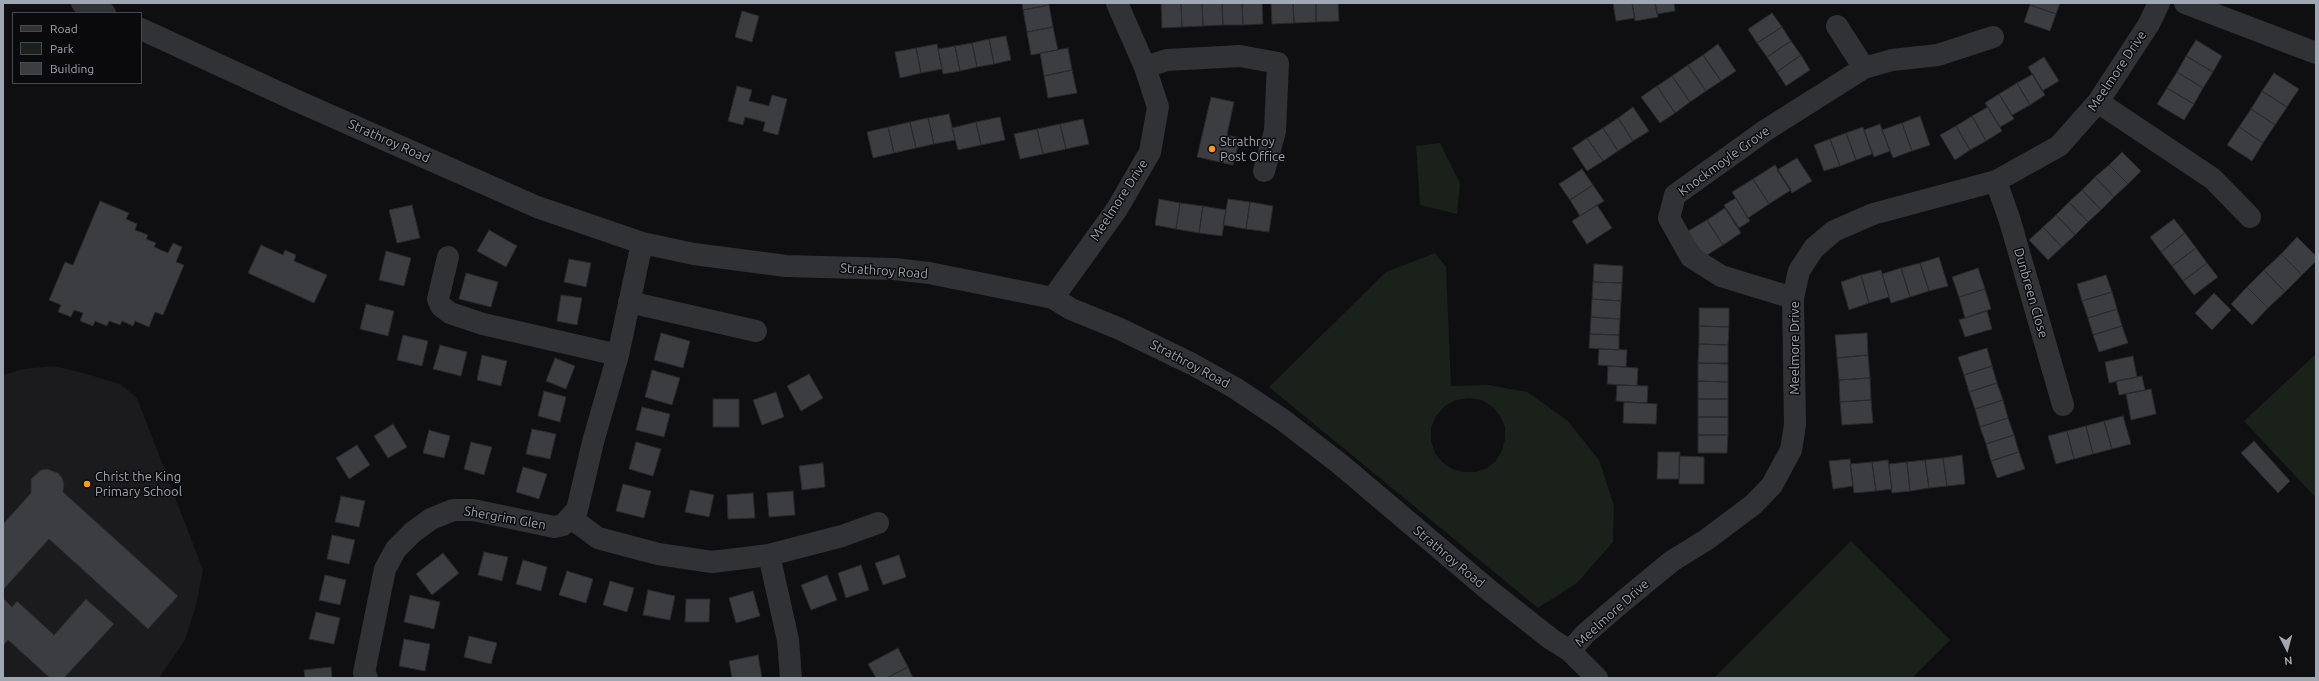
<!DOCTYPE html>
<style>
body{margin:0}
#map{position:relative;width:2319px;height:681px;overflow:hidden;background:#0f0f11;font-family:Ubuntu,sans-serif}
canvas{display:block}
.frame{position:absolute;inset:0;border:4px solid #9fa7b3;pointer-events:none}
.legend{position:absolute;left:12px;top:12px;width:130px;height:72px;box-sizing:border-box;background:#0a0a0c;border:1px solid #46494f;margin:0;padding:5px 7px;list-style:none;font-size:12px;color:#9fa7b3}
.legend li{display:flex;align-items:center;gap:8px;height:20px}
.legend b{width:20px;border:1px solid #46494f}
.north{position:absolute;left:2267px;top:629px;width:40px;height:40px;-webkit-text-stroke:3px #0a0a0c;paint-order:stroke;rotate:174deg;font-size:11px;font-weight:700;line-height:16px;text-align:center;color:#9fa7b3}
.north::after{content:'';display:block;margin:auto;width:14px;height:18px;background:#9fa7b3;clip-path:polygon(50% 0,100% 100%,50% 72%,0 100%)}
</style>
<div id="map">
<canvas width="2319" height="681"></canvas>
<div class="frame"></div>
<ul class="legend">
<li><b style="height:5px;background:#303236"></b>Road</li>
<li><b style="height:11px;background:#19211a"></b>Park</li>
<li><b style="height:11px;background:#3b3d41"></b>Building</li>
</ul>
<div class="north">N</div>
</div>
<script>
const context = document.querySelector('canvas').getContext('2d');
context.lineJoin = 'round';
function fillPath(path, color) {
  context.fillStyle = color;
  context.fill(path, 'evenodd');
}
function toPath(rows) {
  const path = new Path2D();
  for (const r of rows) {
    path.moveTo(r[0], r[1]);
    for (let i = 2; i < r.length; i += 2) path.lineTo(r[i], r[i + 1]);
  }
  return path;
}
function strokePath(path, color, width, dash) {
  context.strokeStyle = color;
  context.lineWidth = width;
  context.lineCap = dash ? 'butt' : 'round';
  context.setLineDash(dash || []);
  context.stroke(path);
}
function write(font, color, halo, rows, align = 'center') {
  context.font = font + ' Ubuntu,sans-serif';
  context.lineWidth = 3;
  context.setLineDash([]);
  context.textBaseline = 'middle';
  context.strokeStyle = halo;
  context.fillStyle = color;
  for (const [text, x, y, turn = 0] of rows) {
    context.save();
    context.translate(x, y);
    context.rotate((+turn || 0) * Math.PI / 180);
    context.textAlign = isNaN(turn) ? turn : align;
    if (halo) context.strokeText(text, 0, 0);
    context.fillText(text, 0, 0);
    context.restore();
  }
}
const built = toPath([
 [54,366,87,374,120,384,137,398,203,570,196,605,185,640,159,678,3,678,3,375,23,369]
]);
const green = toPath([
 [1440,143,1460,183,1457,214,1420,205,1416,146],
 [1435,253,1446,267,1451,386,1488,385,1527,392,1567,420,1599,460,1614,506,1613,542,1577,583,1538,608,1269,387,1386,272],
 [1469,398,1482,400,1493,407,1500,416,1505,427,1505,439,1502,450,1496,461,1487,468,1476,472,1464,472,1452,469,1442,462,1435,453,1431,441,1431,428,1436,416,1445,406,1456,400],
 [2316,354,2316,498,2244,421],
 [1851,541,1950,640,1912,678,1714,678]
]);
const building = toPath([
 [1022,3,1049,3,1049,5,1023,10,1022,3],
 [1161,3,1181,3,1182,27,1162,28,1161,3],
 [1181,3,1202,3,1203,26,1182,27,1181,3],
 [1202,3,1222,3,1223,25,1203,26,1202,3],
 [1222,3,1242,3,1243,25,1223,25,1222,3],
 [1242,3,1262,3,1263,24,1243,25,1242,3],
 [1271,3,1293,3,1294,23,1272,24,1271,3],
 [1293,3,1316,3,1316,22,1294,23,1293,3],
 [1316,3,1338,3,1339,21,1316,22,1316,3],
 [1613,3,1632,3,1635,18,1616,21,1613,3],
 [1632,3,1655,3,1658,17,1635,21,1632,3],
 [1655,3,1674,3,1675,11,1657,14,1655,3],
 [2031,3,2060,3,2056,14,2030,5,2031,3],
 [1049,5,1053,27,1027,32,1023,10,1049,5],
 [2030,5,2056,14,2050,31,2024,22,2030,5],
 [742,11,759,16,752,42,735,37,742,11],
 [1772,13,1782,27,1757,43,1748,29,1772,13],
 [1053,27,1058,50,1031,55,1027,32,1053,27],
 [1782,27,1791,41,1767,57,1757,43,1782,27],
 [1006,36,1011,60,994,64,989,39,1006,36],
 [989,39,994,64,977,67,972,43,989,39],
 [2196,40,2222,56,2213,72,2186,56,2196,40],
 [1791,41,1801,55,1777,72,1767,57,1791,41],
 [972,43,977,67,960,71,955,46,972,43],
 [937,44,942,69,921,73,916,48,937,44],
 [1718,44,1736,71,1721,81,1703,55,1718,44],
 [955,46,960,71,943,74,938,49,955,46],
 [916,48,921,73,900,78,895,52,916,48],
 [1068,48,1072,70,1044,76,1040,53,1068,48],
 [1703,55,1721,81,1706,91,1688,65,1703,55],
 [1801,55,1810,70,1786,86,1777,72,1801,55],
 [2186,56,2213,72,2203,88,2177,72,2186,56],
 [2044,57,2059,81,2042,91,2028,67,2044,57],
 [1688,65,1706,91,1690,102,1672,76,1688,65],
 [1072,70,1077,93,1048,98,1044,76,1072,70],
 [2177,72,2203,88,2194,104,2167,88,2177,72],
 [2274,73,2299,89,2287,107,2262,91,2274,73],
 [2033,74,2045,95,2030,105,2017,83,2033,74],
 [1672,76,1690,102,1675,113,1657,86,1672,76],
 [2017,83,2030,105,2012,115,1999,94,2017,83],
 [737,86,752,90,749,101,769,106,772,95,787,99,778,135,763,131,765,122,745,117,743,125,728,121,737,86],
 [1657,86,1675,113,1660,123,1641,97,1657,86],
 [2167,88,2194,104,2184,120,2157,104,2167,88],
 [2262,91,2287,107,2275,125,2251,109,2262,91],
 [1999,94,2014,119,2000,127,1985,103,1999,94],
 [1211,97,1234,102,1227,135,1240,138,1233,165,1197,157,1211,97],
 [1633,107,1649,131,1633,141,1618,118,1633,107],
 [1988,107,2002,131,1986,141,1972,116,1988,107],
 [2251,109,2275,125,2263,143,2239,127,2251,109],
 [949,114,955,140,934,144,928,118,949,114],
 [1920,116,1930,145,1912,151,1902,123,1920,116],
 [1972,116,1986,141,1970,150,1956,126,1972,116],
 [1000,117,1005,140,981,145,976,122,1000,117],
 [928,118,934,144,916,148,910,122,928,118],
 [1618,118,1633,141,1618,151,1603,128,1618,118],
 [1083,119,1089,144,1066,149,1060,124,1083,119],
 [910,122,916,148,894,153,888,127,910,122],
 [976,122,981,145,958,150,952,128,976,122],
 [1902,123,1912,151,1893,158,1882,130,1902,123],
 [1060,124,1066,149,1043,154,1037,129,1060,124],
 [1880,124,1890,151,1874,157,1864,130,1880,124],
 [1956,126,1970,150,1955,160,1940,135,1956,126],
 [888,127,894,153,873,158,867,132,888,127],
 [1863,127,1872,154,1856,160,1846,133,1863,127],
 [2239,127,2263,143,2252,161,2227,145,2239,127],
 [1603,128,1618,151,1603,161,1587,138,1603,128],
 [1037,129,1043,154,1020,159,1014,134,1037,129],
 [1846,133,1856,160,1840,166,1830,139,1846,133],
 [1587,138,1603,161,1587,171,1572,148,1587,138],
 [1830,139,1840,166,1824,171,1814,145,1830,139],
 [2122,152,2141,171,2128,184,2109,165,2122,152],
 [1797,158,1812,181,1792,193,1777,170,1797,158],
 [1775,165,1791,190,1769,204,1753,179,1775,165],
 [2109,165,2128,184,2114,197,2095,177,2109,165],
 [1582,169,1593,185,1570,200,1559,184,1582,169],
 [2095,177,2114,197,2101,210,2082,190,2095,177],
 [1753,179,1769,204,1748,218,1732,192,1753,179],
 [1593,185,1604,201,1580,216,1570,200,1593,185],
 [2082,190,2101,210,2088,222,2069,202,2082,190],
 [1736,198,1750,221,1739,228,1724,205,1736,198],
 [1159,199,1180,203,1176,229,1155,225,1159,199],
 [1228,199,1250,202,1246,229,1223,225,1228,199],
 [100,201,129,213,126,219,137,224,135,230,148,235,146,239,156,243,154,247,168,253,173,243,182,247,176,262,184,265,163,315,155,312,149,327,135,321,133,326,122,321,120,325,109,321,107,326,95,321,93,326,80,321,83,313,74,310,71,317,58,312,61,305,49,300,65,262,73,265,100,201],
 [1250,202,1273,206,1269,232,1246,229,1250,202],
 [2069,202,2088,222,2075,235,2056,215,2069,202],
 [1180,203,1203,206,1199,233,1176,229,1180,203],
 [412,205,420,238,397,243,389,210,412,205],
 [1597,205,1612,228,1587,244,1572,221,1597,205],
 [1203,206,1226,210,1222,236,1199,233,1203,206],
 [1725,208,1741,233,1723,245,1707,220,1725,208],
 [2056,215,2075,235,2062,247,2043,227,2056,215],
 [2174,219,2185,233,2161,252,2150,237,2174,219],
 [1707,220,1723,245,1704,257,1688,231,1707,220],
 [2043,227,2062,247,2048,260,2029,240,2043,227],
 [489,230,517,246,506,267,477,251,489,230],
 [2185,233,2196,248,2172,266,2161,252,2185,233],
 [2297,237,2316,256,2316,261,2302,275,2281,254,2297,237],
 [261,245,283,255,285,250,296,255,294,261,327,275,314,303,248,273,261,245],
 [2196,248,2207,263,2183,281,2172,266,2196,248],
 [386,251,411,258,404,286,379,280,386,251],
 [2281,254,2302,275,2285,292,2264,270,2281,254],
 [1939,257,1948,286,1929,291,1920,263,1939,257],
 [569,259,591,263,586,287,564,282,569,259],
 [1920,263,1929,291,1910,297,1901,268,1920,263],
 [2207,263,2218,277,2194,295,2183,281,2207,263],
 [1594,264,1623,266,1622,283,1593,282,1594,264],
 [1901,268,1910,297,1891,303,1882,274,1901,268],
 [1978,268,1985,289,1959,297,1952,277,1978,268],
 [1881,270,1889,297,1869,303,1861,275,1881,270],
 [2264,270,2285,292,2268,308,2247,287,2264,270],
 [466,273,498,282,491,307,459,299,466,273],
 [1861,275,1869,303,1849,310,1841,282,1861,275],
 [2106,275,2112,292,2082,301,2077,284,2106,275],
 [1593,282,1622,283,1621,301,1592,299,1593,282],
 [2247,287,2268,308,2252,325,2231,304,2247,287],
 [1985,289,1991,309,1965,318,1959,297,1985,289],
 [2112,292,2117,309,2088,318,2082,301,2112,292],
 [2214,293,2231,310,2212,330,2195,313,2214,293],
 [561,295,582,298,577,325,557,321,561,295],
 [1592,299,1621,301,1620,319,1591,317,1592,299],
 [366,304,394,311,388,336,360,329,366,304],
 [1699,308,1729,308,1729,327,1699,326,1699,308],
 [2117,309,2122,326,2093,335,2088,318,2117,309],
 [1987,311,1992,329,1965,337,1959,320,1987,311],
 [1591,317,1620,319,1619,335,1590,334,1591,317],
 [1699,326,1729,327,1728,345,1699,344,1699,326],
 [2122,326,2128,343,2099,352,2093,335,2122,326],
 [661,333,690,341,683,368,654,360,661,333],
 [1867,333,1868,355,1837,358,1835,335,1867,333],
 [1590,334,1619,335,1619,350,1589,348,1590,334],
 [403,335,428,341,422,366,397,360,403,335],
 [1699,344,1728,345,1728,363,1698,363,1699,344],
 [440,345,467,352,461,376,433,369,440,345],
 [1987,348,1992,366,1964,375,1958,357,1987,348],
 [1599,349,1627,350,1626,367,1598,365,1599,349],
 [482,355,507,361,501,386,477,380,482,355],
 [1868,355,1870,378,1839,380,1837,358,1868,355],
 [2133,356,2137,377,2109,383,2105,362,2133,356],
 [555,358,575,366,566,389,546,381,555,358],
 [1698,363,1728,364,1728,382,1698,381,1698,363],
 [1608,366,1638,368,1637,386,1607,384,1608,366],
 [1992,366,1997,383,1969,392,1964,375,1992,366],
 [652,370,680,378,672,405,645,397,652,370],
 [809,374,823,398,801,411,787,386,809,374],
 [2142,376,2145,390,2119,395,2116,381,2142,376],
 [1870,378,1871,400,1840,402,1839,380,1870,378],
 [1698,381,1728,382,1728,399,1698,399,1698,381],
 [1997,383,2003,400,1975,409,1969,392,1997,383],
 [1617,385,1648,386,1647,403,1616,401,1617,385],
 [2151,389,2156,414,2131,420,2126,394,2151,389],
 [544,391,566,397,560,422,538,416,544,391],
 [776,392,784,417,762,425,753,400,776,392],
 [713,399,739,399,739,427,713,427,713,399],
 [1698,399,1728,399,1728,417,1698,417,1698,399],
 [1871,400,1873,423,1842,425,1840,402,1871,400],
 [2003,400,2008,418,1980,427,1975,409,2003,400],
 [1624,402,1657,404,1656,424,1623,423,1624,402],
 [642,407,670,414,664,437,636,430,642,407],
 [2123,416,2131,444,2112,449,2104,421,2123,416],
 [1698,417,1728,417,1728,435,1698,435,1698,417],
 [2008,418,2014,435,1986,444,1980,427,2008,418],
 [2104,421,2112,449,2093,454,2086,426,2104,421],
 [393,424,407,447,388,458,374,436,393,424],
 [2086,426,2093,454,2074,459,2067,431,2086,426],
 [532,429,556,434,550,459,526,454,532,429],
 [429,430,450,436,444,458,423,453,429,430],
 [2067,431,2074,459,2056,464,2048,436,2067,431],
 [1698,435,1728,435,1727,453,1698,453,1698,435],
 [2014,435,2019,452,1991,461,1986,444,2014,435],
 [2254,441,2290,481,2278,493,2241,453,2254,441],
 [471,442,492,447,484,475,464,469,471,442],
 [636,442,661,449,653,476,629,469,636,442],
 [357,445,370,465,349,479,336,458,357,445],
 [1658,452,1680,452,1679,479,1657,479,1658,452],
 [2019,452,2025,469,1997,478,1991,461,2019,452],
 [1962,455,1965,484,1947,486,1943,458,1962,455],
 [1679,456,1704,457,1704,484,1679,484,1679,456],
 [1943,458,1947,486,1929,488,1925,460,1943,458],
 [1850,459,1853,486,1833,489,1829,461,1850,459],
 [1888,460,1892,489,1876,491,1872,462,1888,460],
 [1925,460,1929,488,1910,491,1907,462,1925,460],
 [1872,462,1876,491,1854,493,1850,464,1872,462],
 [1907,462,1910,491,1892,493,1889,464,1907,462],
 [823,463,825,487,802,490,799,466,823,463],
 [523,467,547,474,539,499,516,492,523,467],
 [47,469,58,473,62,478,64,484,63,492,178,596,148,629,49,539,3,590,3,524,31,493,31,479,41,470,47,469],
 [623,484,651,491,644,518,616,511,623,484],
 [690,490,714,495,709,517,685,512,690,490],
 [793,491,795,515,769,517,767,493,793,491],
 [753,493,755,518,728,519,727,495,753,493],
 [341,496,365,501,359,527,335,522,341,496],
 [332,535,355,540,349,564,327,559,332,535],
 [484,552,508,557,502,581,478,575,484,552],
 [443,553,459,573,432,595,416,574,443,553],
 [899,555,906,577,883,585,875,563,899,555],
 [523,560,547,567,541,591,516,584,523,560],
 [861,565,869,590,846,598,838,573,861,565],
 [567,571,593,579,586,603,559,595,567,571],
 [325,575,346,580,340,605,319,600,325,575],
 [827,575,837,600,811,610,801,585,827,575],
 [610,581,634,588,627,612,603,605,610,581],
 [648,590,675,596,670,620,643,615,648,590],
 [753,591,760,616,736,623,729,598,753,591],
 [410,595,440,602,434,629,404,622,410,595],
 [3,598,12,607,17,601,54,635,86,599,114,624,64,678,50,678,8,640,3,646,3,598],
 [686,599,710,599,709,622,685,622,686,599],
 [316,612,340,618,334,644,309,639,316,612],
 [469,636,497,643,491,664,464,657,469,636],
 [404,639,430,644,425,671,399,666,404,639],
 [898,648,908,667,887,678,876,678,868,664,898,648],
 [758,655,762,678,732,678,729,661,758,655],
 [331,667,332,678,305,678,304,670,331,667],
 [908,667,913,678,887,678,908,667]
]);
const minor = toPath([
 [82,3,105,13],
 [2185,3,2316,53],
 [1837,26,1864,68],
 [141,29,295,100,537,207,642,243,694,254,786,266,894,269,929,273,1053,298,1071,309,1120,329,1192,364,1235,388,1283,420,1340,464,1490,591,1551,639,1570,651,1597,678],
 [1145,67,1167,60,1240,56,1278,63,1275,131,1264,171],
 [2098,102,2213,179,2250,217],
 [1996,181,2010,221,2063,405],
 [448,257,438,299,441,306,450,313,483,324,618,355],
 [1053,298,1117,209,1150,152,1158,107,1145,67,1117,3],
 [1793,298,1721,276,1691,257,1669,218,1675,195,1766,130,1864,68,1892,60,1938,55,1993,37],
 [629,302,756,331],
 [571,518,598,538,658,554,712,562,769,555,842,536,878,523],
 [769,555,788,640,791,678],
 [1570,651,1585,634,1621,603,1672,561,1706,540,1754,504,1772,485,1791,450,1795,425,1793,298,1799,271,1814,248,1834,231,1873,214,1996,181,2059,146,2098,102,2149,24,2159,3],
 [367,678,364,673,385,569,396,549,413,532,431,519,453,510,473,510,554,527,563,525,577,510,593,442,618,355,642,243]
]);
const markers = [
 [1212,149,4,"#fe9b1a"],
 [87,484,4,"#fe9b1a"]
];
const streetNames = [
 ["Meelmore Drive",2117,71,-56],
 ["Strathroy Road",389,141,24],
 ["Knockmoyle Grove",1724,161,-36],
 ["Meelmore Drive",1119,200,-57],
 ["Strathroy Road",884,271,4],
 ["Dunbreen Close",2031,293,74],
 ["Meelmore Drive",1795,348,-90],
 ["Strathroy Road",1190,364,28],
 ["Shergrim Glen",505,518,10],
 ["Strathroy Road",1449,557,40],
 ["Meelmore Drive",1612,613,-42]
];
const poiNames = [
 ["Strathroy",1220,142],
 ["Post Office",1220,157],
 ["Christ the King",95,477],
 ["Primary School",95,492]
];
fillPath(built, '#1b1b1e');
fillPath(green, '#19211a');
fillPath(building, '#3b3d41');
strokePath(building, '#29292d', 1);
strokePath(minor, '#303236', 22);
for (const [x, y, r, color] of markers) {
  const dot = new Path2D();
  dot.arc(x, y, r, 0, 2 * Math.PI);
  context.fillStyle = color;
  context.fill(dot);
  strokePath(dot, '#0a0a0c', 1.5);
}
write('13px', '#9fa7b3', '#0a0a0c', streetNames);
write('13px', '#9fa7b3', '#0a0a0c', poiNames, 'left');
</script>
